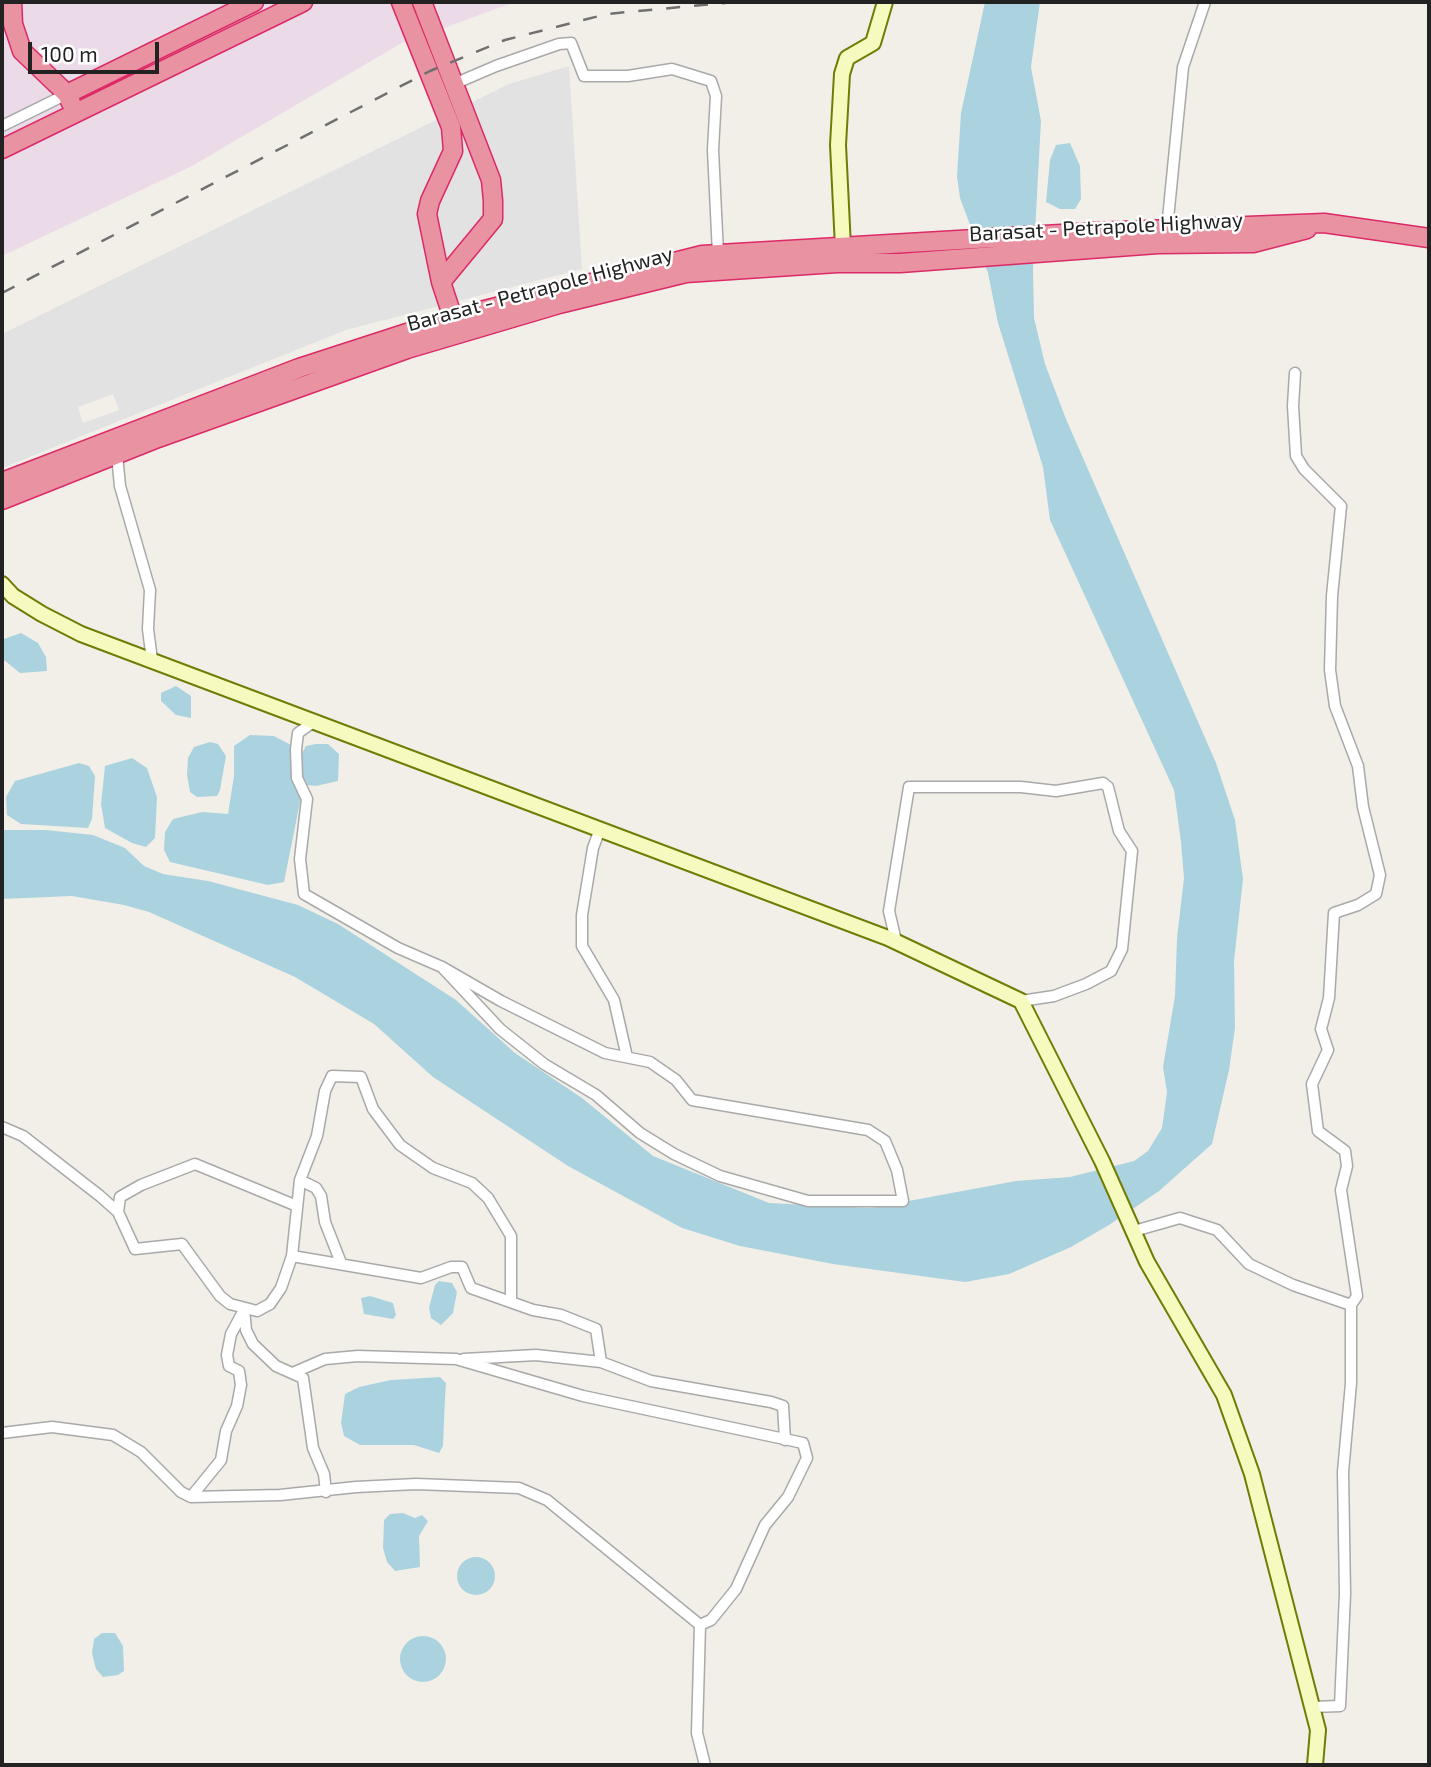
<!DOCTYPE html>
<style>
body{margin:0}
#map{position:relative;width:1431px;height:1767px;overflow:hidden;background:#f2efe9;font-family:"Exo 2",sans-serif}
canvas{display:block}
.frame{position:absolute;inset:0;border:4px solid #222;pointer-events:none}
.scale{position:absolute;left:28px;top:42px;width:131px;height:32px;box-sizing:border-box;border:4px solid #222;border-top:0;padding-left:9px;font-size:21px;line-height:24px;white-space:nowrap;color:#222;-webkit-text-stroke:5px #fff;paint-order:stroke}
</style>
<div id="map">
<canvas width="1431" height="1767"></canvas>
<div class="frame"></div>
<div class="scale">100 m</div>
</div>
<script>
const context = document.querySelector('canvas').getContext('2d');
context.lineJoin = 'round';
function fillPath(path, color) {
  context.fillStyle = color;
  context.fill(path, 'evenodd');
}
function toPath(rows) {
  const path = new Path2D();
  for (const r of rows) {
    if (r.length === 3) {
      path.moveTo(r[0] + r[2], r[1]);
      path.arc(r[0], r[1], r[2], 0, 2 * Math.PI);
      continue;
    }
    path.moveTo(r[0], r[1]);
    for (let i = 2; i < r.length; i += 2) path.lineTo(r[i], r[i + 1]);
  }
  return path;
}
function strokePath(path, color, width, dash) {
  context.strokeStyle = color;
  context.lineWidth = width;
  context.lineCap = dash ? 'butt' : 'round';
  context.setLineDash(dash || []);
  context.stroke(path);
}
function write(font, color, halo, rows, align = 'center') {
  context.font = font + ' "Exo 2",sans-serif';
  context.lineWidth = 5;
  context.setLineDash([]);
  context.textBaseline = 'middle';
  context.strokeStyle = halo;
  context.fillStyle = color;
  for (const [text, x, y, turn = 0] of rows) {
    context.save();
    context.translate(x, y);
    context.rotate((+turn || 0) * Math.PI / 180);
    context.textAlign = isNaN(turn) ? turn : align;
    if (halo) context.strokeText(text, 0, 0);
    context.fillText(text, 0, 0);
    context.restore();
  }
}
const industrial = toPath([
 [2,2,515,2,400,44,192,166,2,256]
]);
const parking = toPath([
 [569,66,582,269,346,330,2,468,2,334,509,84],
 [113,394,119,410,83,423,78,407]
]);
const water = toPath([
 [985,2,1040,2,1031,67,1041,121,1033,269,1034,318,1045,364,1066,419,1216,763,1235,820,1243,879,1234,961,1235,1028,1229,1070,1212,1144,1159,1191,1109,1225,1071,1247,1009,1274,965,1282,833,1264,740,1246,682,1228,568,1166,433,1077,374,1024,295,977,149,912,124,905,72,896,2,899,2,830,46,830,93,835,125,848,144,866,163,874,208,881,298,905,338,924,456,1000,515,1053,582,1098,653,1156,769,1203,871,1208,1016,1181,1070,1177,1134,1161,1148,1151,1162,1128,1167,1092,1163,1067,1175,996,1177,938,1184,878,1181,842,1174,790,1050,520,1043,467,998,323,988,273,960,198,957,176,961,113],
 [1070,143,1080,166,1081,199,1075,209,1060,209,1046,202,1050,160,1056,145],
 [21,633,38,643,46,657,47,671,20,673,4,660,4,639],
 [176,686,191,696,191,718,176,715,161,701,161,693],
 [250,735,274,736,291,745,292,768,301,797,284,882,268,885,170,862,164,850,165,832,173,819,202,812,228,814,234,776,234,746],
 [210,742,218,744,226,756,220,790,217,796,197,797,190,792,187,775,188,758,194,747],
 [316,744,328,744,339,754,338,781,316,786,307,785,302,777,299,764,301,755,306,746],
 [132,758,147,768,157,797,155,838,146,847,132,843,105,828,101,804,105,766],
 [79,763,89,766,95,776,92,819,88,828,21,824,7,815,6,797,15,781],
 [439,1281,452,1283,457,1292,453,1313,441,1325,431,1318,429,1308,435,1285],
 [370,1296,393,1303,396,1315,393,1319,364,1314,361,1298],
 [440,1377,446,1383,445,1398,443,1446,439,1453,414,1445,360,1445,344,1436,341,1423,345,1394,359,1387,391,1380],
 [403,1513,415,1518,422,1515,428,1521,419,1536,420,1567,395,1571,387,1562,383,1548,384,1520,390,1514],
 [476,1576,19],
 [102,1633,115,1633,123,1646,124,1671,118,1675,103,1677,96,1669,92,1653,94,1639],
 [423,1659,23]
]);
const street = toPath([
 [454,84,496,66,559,44,571,43,584,76,628,76,672,69,711,81,716,96,713,150,718,254],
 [2,126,67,94],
 [1167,229,1183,67,1205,2],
 [1295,373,1293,406,1296,456,1304,469,1341,506,1332,596,1330,670,1335,706,1358,766,1363,807,1380,875,1376,894,1358,905,1334,913,1329,998,1321,1029,1328,1050,1312,1084,1318,1131,1345,1151,1347,1166,1341,1190,1357,1296,1351,1305],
 [117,455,120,486,150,590,148,629,152,660],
 [312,723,298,733,296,749,297,778,307,799,300,859,304,894,398,948,442,967,501,1001,605,1053,650,1062,676,1080,692,1100,868,1130,885,1141,897,1170,903,1201,808,1201,720,1176,674,1154,640,1133,596,1095,544,1064,500,1029,442,967],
 [600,829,593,848,582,915,582,946,614,1000,627,1057],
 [896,941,889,911,909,787,1021,787,1056,791,1103,783,1108,787,1119,831,1132,851,1122,949,1111,971,1086,984,1054,996,1021,1001],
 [2,1127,23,1136,100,1196,118,1212,135,1249,182,1244,220,1296,230,1304,257,1311,270,1304,281,1288,292,1256],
 [300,1180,316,1188,321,1196,325,1222,341,1263],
 [118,1212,120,1197,141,1185,195,1164,297,1206],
 [1134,1231,1180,1218,1217,1230,1249,1264,1293,1285,1351,1305,1351,1383,1343,1472,1345,1594,1340,1706,1312,1707],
 [511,1302,511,1236,488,1198,472,1183,433,1168,400,1145,373,1109,361,1077,332,1076,325,1091,317,1136,300,1180,292,1256,421,1278,451,1267,462,1267,471,1288,533,1310,561,1315,596,1329,601,1362],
 [244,1309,246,1330,253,1344,276,1366,303,1378,313,1448,324,1474,326,1492],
 [464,1359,536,1355,601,1362,651,1381,771,1402,783,1406,785,1440],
 [295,1372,325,1359,358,1356,456,1359,583,1396,803,1443,807,1458,788,1497,765,1525,736,1589,711,1620,700,1625],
 [2,1433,52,1427,113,1435,141,1452,181,1492,191,1497,280,1495,356,1487,416,1484,519,1488,547,1500,700,1625,697,1733,705,1765],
 [191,1497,221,1460,226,1431,237,1406,241,1385,239,1371,229,1366,227,1355,231,1334,244,1310]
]);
const secondary = toPath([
 [843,247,838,145,842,74,847,58,873,43,885,2],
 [2,584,13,596,42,614,81,634,888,938,1021,1001,1102,1161,1147,1262,1224,1395,1252,1474,1318,1730,1315,1765]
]);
const highway = toPath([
 [12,2,13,24,22,51,67,94,71,103],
 [401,2,451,127,453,151,430,201,427,214,441,282,453,318],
 [422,2,491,180,493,201,493,219,441,282],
 [67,94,254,2],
 [2,149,303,2],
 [2,482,299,368,453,318,702,255,1095,232,1324,223,1429,238],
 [2,500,158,438,407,349,559,304,686,273,837,263,900,263,1158,244,1253,243,1307,229]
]);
const rail = toPath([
 [2,293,430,71,505,40,607,14,734,2]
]);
const streetNames = [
 ["Barasat - Petrapole Highway",1106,227,-3],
 ["Barasat - Petrapole Highway",540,289,-15]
];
fillPath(industrial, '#ebdbe8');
fillPath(parking, '#e2e2e2');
fillPath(water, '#aad3df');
strokePath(street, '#a9a9a9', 13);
strokePath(secondary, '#707d05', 18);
strokePath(highway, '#dc2a67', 21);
strokePath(street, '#fff', 10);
strokePath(secondary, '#f7fabf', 14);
strokePath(highway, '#e892a2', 18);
strokePath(rail, '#707070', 2.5, [14, 14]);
write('21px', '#222', '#fff', streetNames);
</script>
